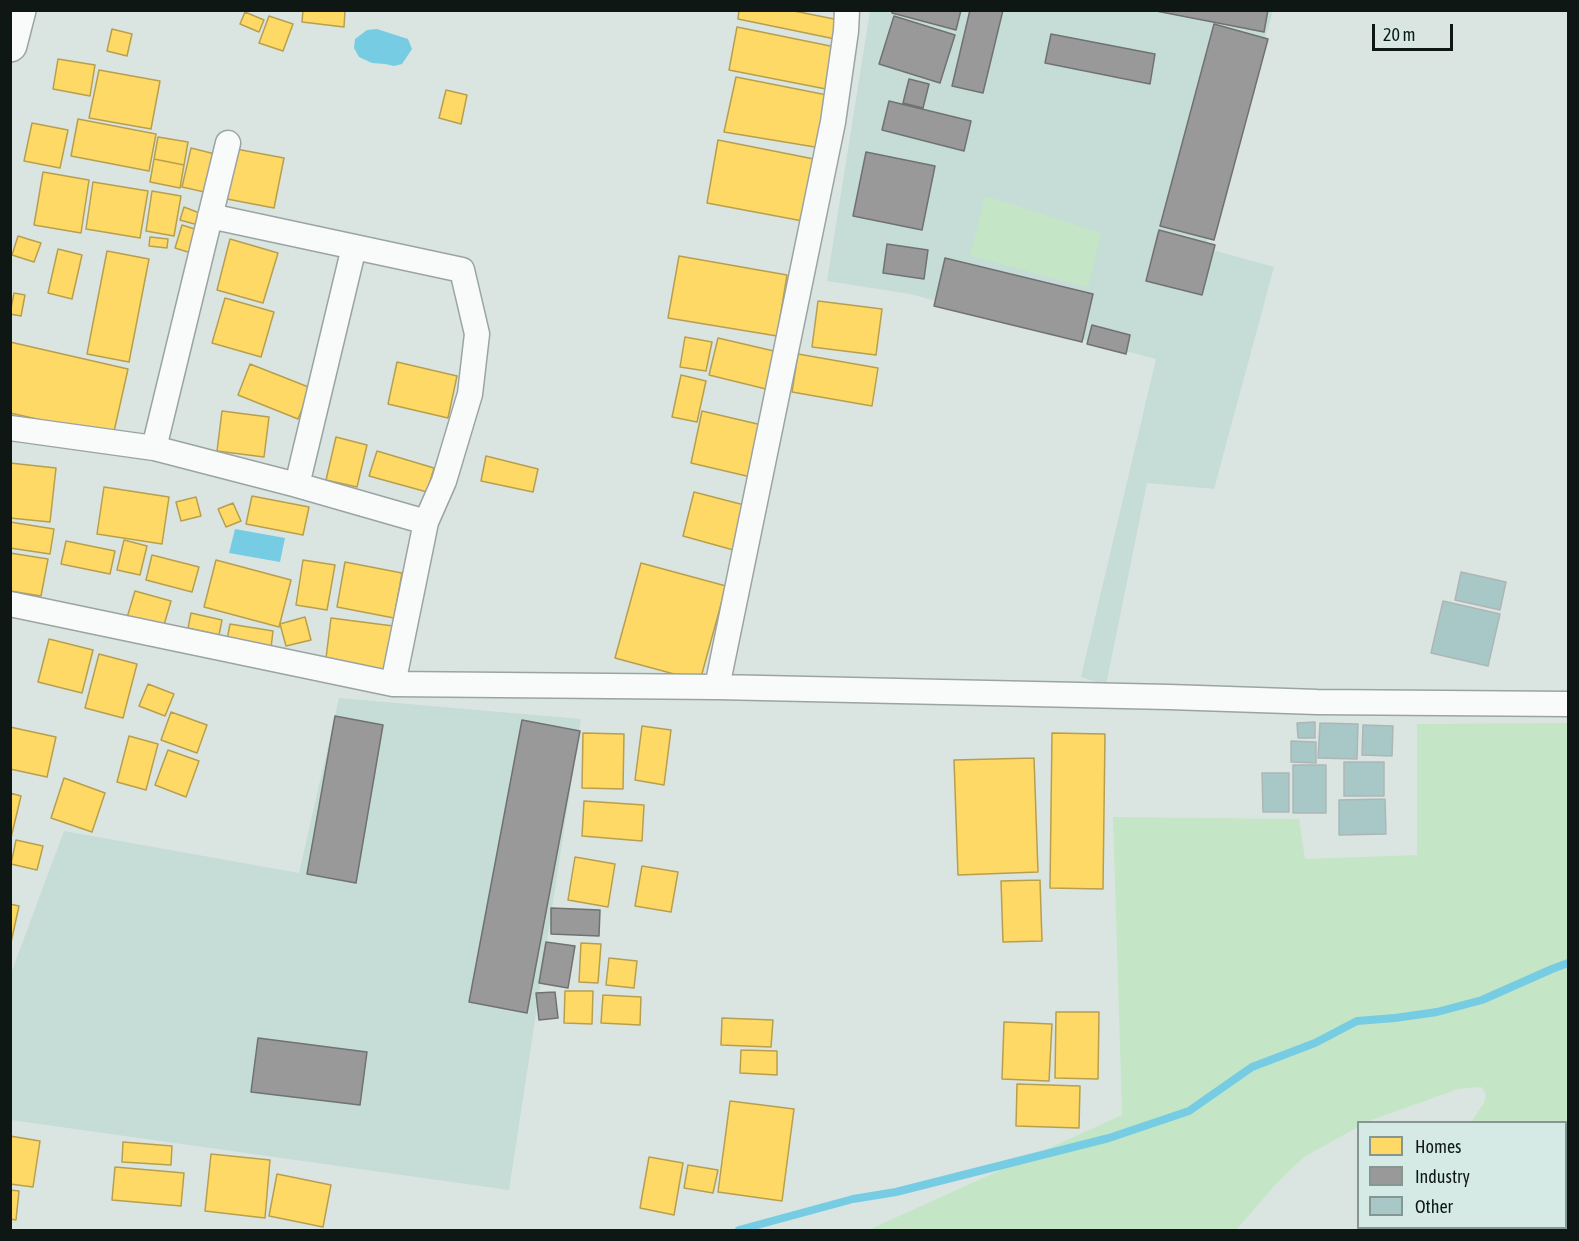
<!DOCTYPE html>
<style>
body{margin:0}
#map{position:relative;width:1579px;height:1241px;overflow:hidden;background:#dae5e2;font-family:"Asap Condensed",sans-serif}
canvas{display:block}
.frame{position:absolute;inset:0;border:12px solid #0f1715;pointer-events:none}
.legend{position:absolute;left:1357px;top:1121px;width:210px;height:108px;box-sizing:border-box;background:#d5eae5;border:2px solid #869692;margin:0;padding:8px 10px;list-style:none;font-size:18px;color:#0f1715}
.legend li{display:flex;align-items:center;gap:12px;height:30px}
.legend b{width:30px;border:2px solid #869692}
.scale{position:absolute;left:1372px;top:24px;width:81px;height:27px;box-sizing:border-box;border:3px solid #0f1715;border-top:0;padding-left:8px;font-size:18px;line-height:21px;white-space:nowrap;color:#0f1715;-webkit-text-stroke:4px #d5eae5;paint-order:stroke}
</style>
<div id="map">
<canvas width="1579" height="1241"></canvas>
<div class="frame"></div>
<ul class="legend">
<li><b style="height:16px;background:#ffd966"></b>Homes</li>
<li><b style="height:16px;background:#999"></b>Industry</li>
<li><b style="height:16px;background:#a8c7c7"></b>Other</li>
</ul>
<div class="scale">20 m</div>
</div>
<script>
const context = document.querySelector('canvas').getContext('2d');
context.lineJoin = 'round';
function fillPath(path, color) {
  context.fillStyle = color;
  context.fill(path, 'evenodd');
}
function toPath(rows) {
  const path = new Path2D();
  for (const r of rows) {
    path.moveTo(r[0], r[1]);
    for (let i = 2; i < r.length; i += 2) path.lineTo(r[i], r[i + 1]);
  }
  return path;
}
function strokePath(path, color, width, dash) {
  context.strokeStyle = color;
  context.lineWidth = width;
  context.lineCap = dash ? 'butt' : 'round';
  context.setLineDash(dash || []);
  context.stroke(path);
}
const built = toPath([
 [870,11,1273,11,1205,248,1274,267,1214,489,1147,483,1106,685,1081,677,1156,359,910,294,827,281],
 [339,698,581,719,509,1190,11,1120,10,976,64,831,299,873]
]);
const green = toPath([
 [985,196,1101,233,1088,287,970,256],
 [1568,723,1568,1177,1566,1177,1566,1122,1471,1122,1484,1103,1486,1094,1481,1087,1458,1089,1366,1122,1358,1122,1358,1127,1304,1157,1277,1183,1236,1230,868,1230,1122,1115,1113,817,1299,819,1305,859,1417,855,1417,724]
]);
const water = toPath([
 [377,29,408,39,412,49,402,64,394,66,385,64,372,63,359,57,354,48,355,39,367,30],
 [235,529,285,538,280,562,229,553]
]);
const homes = toPath([
 [303,10,345,10,344,27,302,22,303,10],
 [739,10,789,10,844,21,840,40,738,19,739,10],
 [245,12,264,20,259,32,240,24,245,12],
 [269,16,293,24,283,51,259,43,269,16],
 [737,27,840,48,831,90,729,70,737,27],
 [112,29,132,34,127,56,107,51,112,29],
 [58,59,95,65,90,96,53,89,58,59],
 [99,70,160,81,151,129,89,118,99,70],
 [736,77,832,96,821,148,724,132,736,77],
 [446,90,467,95,461,124,439,118,446,90],
 [78,119,156,134,149,171,71,156,78,119],
 [32,123,68,130,60,168,24,161,32,123],
 [158,137,188,142,184,165,154,159,158,137],
 [718,140,819,160,808,222,707,203,718,140],
 [191,148,219,155,209,193,182,187,191,148],
 [236,149,284,158,274,208,227,199,236,149],
 [154,159,184,165,180,188,150,182,154,159],
 [43,172,89,180,81,233,34,225,43,172],
 [93,182,148,191,140,238,86,229,93,182],
 [152,191,181,196,174,236,146,231,152,191],
 [184,207,202,214,198,225,180,220,184,207],
 [182,225,198,230,191,253,175,248,182,225],
 [18,236,41,243,34,262,12,255,18,236],
 [150,237,168,239,167,248,149,246,150,237],
 [230,239,278,253,263,303,217,290,230,239],
 [58,249,82,255,72,299,48,293,58,249],
 [107,251,149,259,129,362,87,354,107,251],
 [679,256,787,275,777,336,668,318,679,256],
 [14,293,25,295,21,316,10,314,14,293],
 [225,298,274,312,261,357,212,343,225,298],
 [818,301,882,309,876,355,812,347,818,301],
 [685,337,712,342,706,371,680,367,685,337],
 [718,338,778,352,770,390,709,375,718,338],
 [10,342,128,369,113,436,10,413,10,342],
 [798,354,878,368,872,406,792,392,798,354],
 [397,362,457,376,448,418,388,404,397,362],
 [250,364,311,388,298,419,238,395,250,364],
 [681,375,706,381,697,422,672,417,681,375],
 [222,411,269,417,264,457,217,451,222,411],
 [702,411,766,426,755,478,691,463,702,411],
 [336,437,367,445,357,487,326,480,336,437],
 [377,451,434,468,427,492,369,476,377,451],
 [486,456,538,469,533,492,481,481,486,456],
 [10,463,56,468,50,522,10,518,10,463],
 [104,487,169,497,162,544,97,534,104,487],
 [694,492,748,506,737,551,683,536,694,492],
 [252,496,309,507,303,535,246,524,252,496],
 [196,497,201,516,181,521,176,502,196,497],
 [233,503,241,521,226,527,218,509,233,503],
 [10,522,54,529,50,554,10,548,10,522],
 [124,540,147,546,140,575,117,570,124,540],
 [66,541,115,551,110,574,61,564,66,541],
 [10,553,48,559,41,596,10,591,10,553],
 [152,555,199,567,192,592,146,580,152,555],
 [216,560,291,580,279,627,204,607,216,560],
 [303,560,335,565,327,610,296,605,303,560],
 [345,562,402,573,394,618,337,607,345,562],
 [641,563,726,586,700,681,615,658,641,563],
 [135,591,171,601,162,632,126,621,135,591],
 [191,613,222,620,219,635,188,628,191,613],
 [305,617,311,640,286,646,280,624,305,617],
 [331,618,401,627,395,674,325,666,331,618],
 [230,624,273,631,271,648,227,640,230,624],
 [49,639,93,650,82,693,38,682,49,639],
 [99,654,137,664,123,718,85,708,99,654],
 [148,684,174,694,165,716,139,706,148,684],
 [171,712,207,725,197,753,161,740,171,712],
 [642,726,671,730,664,785,635,780,642,726],
 [10,727,56,737,47,777,10,769,10,727],
 [583,733,624,734,623,789,582,788,583,733],
 [1052,733,1105,734,1103,889,1050,888,1052,733],
 [129,736,158,744,146,790,117,782,129,736],
 [168,750,199,761,186,797,155,785,168,750],
 [1034,758,1038,872,958,875,954,760,1034,758],
 [64,778,105,793,92,832,51,818,64,778],
 [10,793,21,796,10,842,10,793],
 [584,801,644,805,642,841,582,836,584,801],
 [16,840,43,846,37,870,11,864,16,840],
 [575,857,615,864,608,907,568,900,575,857],
 [642,866,678,872,671,912,635,906,642,866],
 [1040,880,1042,941,1003,942,1001,881,1040,880],
 [10,904,19,906,10,947,10,904],
 [581,943,601,944,598,983,579,982,581,943],
 [609,958,637,961,634,988,606,985,609,958],
 [565,991,593,991,592,1024,564,1023,565,991],
 [603,995,641,997,640,1025,601,1023,603,995],
 [1056,1012,1099,1012,1098,1079,1055,1078,1056,1012],
 [722,1018,773,1020,771,1047,721,1045,722,1018],
 [1004,1022,1052,1024,1049,1081,1002,1079,1004,1022],
 [741,1050,777,1051,777,1075,740,1073,741,1050],
 [1017,1084,1080,1086,1079,1128,1016,1126,1017,1084],
 [730,1101,794,1109,782,1201,718,1192,730,1101],
 [10,1136,40,1141,33,1187,10,1184,10,1136],
 [123,1142,172,1146,171,1165,122,1162,123,1142],
 [211,1154,270,1160,265,1218,205,1211,211,1154],
 [649,1157,683,1163,674,1215,640,1208,649,1157],
 [688,1165,718,1170,713,1193,684,1188,688,1165],
 [115,1167,184,1173,181,1206,112,1200,115,1167],
 [277,1174,331,1185,323,1227,269,1216,277,1174],
 [10,1190,19,1191,16,1220,10,1219,10,1190]
]);
const industry = toPath([
 [892,10,961,10,956,30,892,13,892,10],
 [970,10,1003,10,983,93,952,86,970,10],
 [1151,10,1268,10,1264,32,1151,10],
 [894,16,955,35,940,83,879,64,894,16],
 [1214,24,1268,39,1214,240,1160,226,1214,24],
 [1051,34,1155,54,1150,84,1045,63,1051,34],
 [909,79,929,84,923,108,903,103,909,79],
 [889,101,971,121,964,151,882,130,889,101],
 [866,152,935,166,922,230,853,216,866,152],
 [1159,230,1215,245,1202,295,1146,281,1159,230],
 [887,244,928,250,924,279,883,273,887,244],
 [945,258,1093,294,1082,342,934,306,945,258],
 [1092,325,1130,335,1126,354,1087,344,1092,325],
 [335,716,383,725,356,883,307,874,335,716],
 [522,720,580,731,527,1013,469,1002,522,720],
 [551,908,600,910,599,936,551,934,551,908],
 [546,942,575,946,568,988,539,983,546,942],
 [555,992,558,1018,539,1020,536,993,555,992],
 [258,1038,367,1052,360,1105,251,1092,258,1038]
]);
const stream = toPath([
 [739,1230,853,1199,896,1192,1109,1138,1189,1111,1252,1067,1315,1043,1357,1021,1395,1018,1437,1012,1482,1000,1552,969,1568,963]
]);
const building = toPath([
 [1461,572,1506,582,1500,610,1455,600,1461,572],
 [1443,601,1500,614,1488,666,1431,653,1443,601],
 [1315,722,1315,738,1298,738,1297,723,1315,722],
 [1320,723,1358,724,1357,759,1318,758,1320,723],
 [1363,725,1393,726,1392,756,1362,755,1363,725],
 [1291,741,1316,742,1316,763,1291,762,1291,741],
 [1344,762,1384,762,1384,796,1344,796,1344,762],
 [1293,765,1326,765,1326,813,1293,813,1293,765],
 [1262,773,1289,773,1289,812,1263,812,1262,773],
 [1385,799,1386,834,1339,835,1339,800,1385,799]
]);
const minor = toPath([
 [210,216,462,270,477,334,470,394,444,481,426,522],
 [10,428,154,448,297,485,426,522,393,684,717,687,1169,697,1317,702,1568,704],
 [154,448,228,143],
 [297,485,354,247],
 [10,604,393,684],
 [717,687,833,122,846,31,847,10]
]);
const primary = toPath([
 [10,45,19,10]
]);
fillPath(built, '#c6dcd7');
fillPath(green, '#c5e6c6');
fillPath(water, '#76cce3');
fillPath(homes, '#ffd966');
strokePath(homes, '#b79f4e', 1.5);
fillPath(industry, '#999');
strokePath(industry, '#707271', 1.5);
strokePath(stream, '#76cce3', 8);
fillPath(building, '#a8c7c7');
strokePath(building, '#adb6b5', 1.5);
strokePath(minor, '#9ba4a2', 27);
strokePath(primary, '#9ba4a2', 36);
strokePath(minor, '#f9fbfb', 24);
strokePath(primary, '#f9fbfb', 33);
</script>
